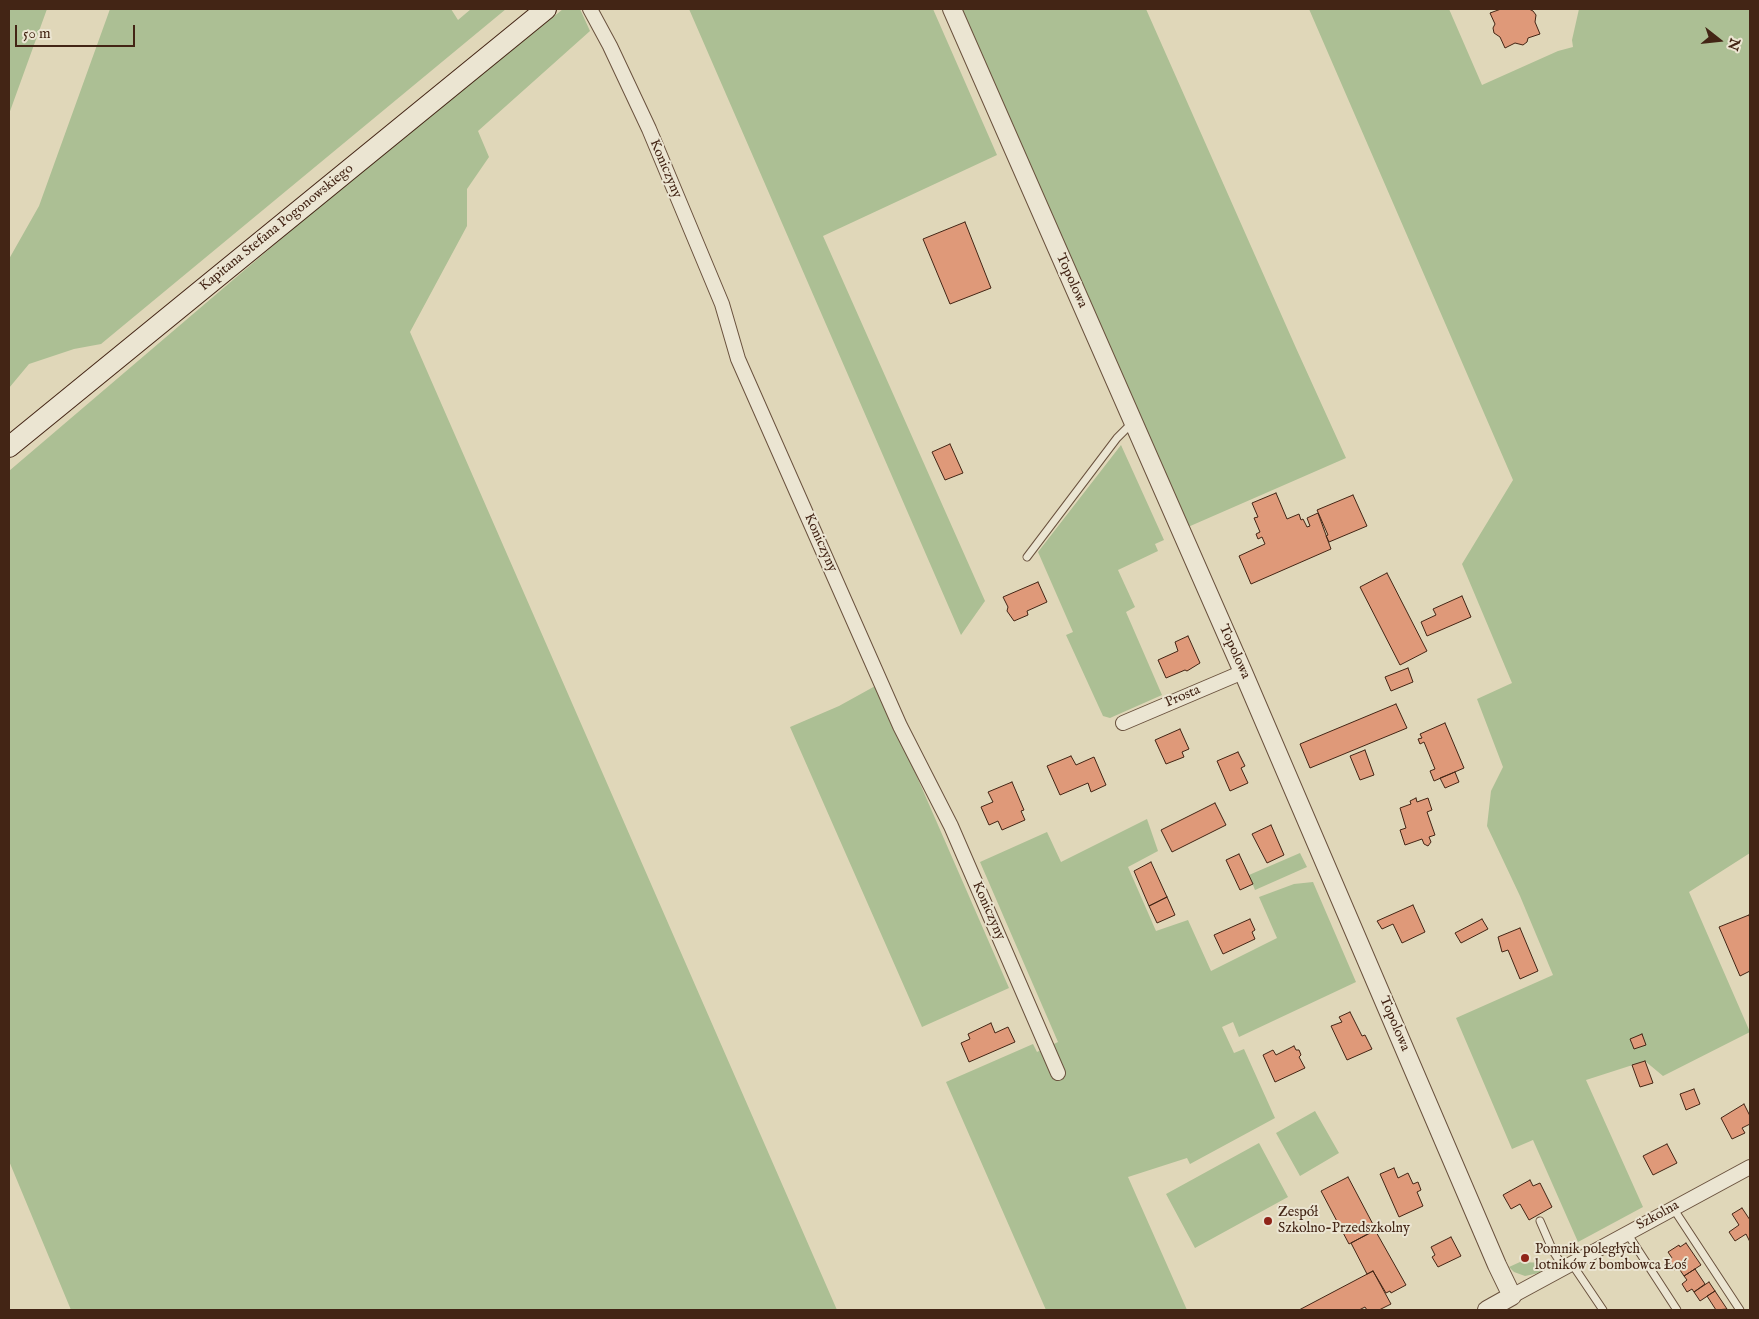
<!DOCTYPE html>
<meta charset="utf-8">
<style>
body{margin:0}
#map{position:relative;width:1759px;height:1319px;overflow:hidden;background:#e0d7b9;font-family:"IM FELL English",serif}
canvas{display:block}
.frame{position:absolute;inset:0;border:10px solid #432515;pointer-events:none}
.north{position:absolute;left:1694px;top:15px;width:50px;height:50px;-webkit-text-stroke:4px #ebe5d2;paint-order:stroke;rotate:106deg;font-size:14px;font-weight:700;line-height:20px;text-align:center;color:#432515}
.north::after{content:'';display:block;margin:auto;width:18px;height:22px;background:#432515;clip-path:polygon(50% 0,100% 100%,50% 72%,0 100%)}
.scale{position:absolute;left:15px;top:25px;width:120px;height:22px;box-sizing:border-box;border:2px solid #432515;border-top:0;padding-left:6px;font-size:15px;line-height:18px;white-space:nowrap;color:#432515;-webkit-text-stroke:4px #ebe5d2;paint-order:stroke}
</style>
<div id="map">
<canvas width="1759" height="1319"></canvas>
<div class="frame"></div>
<div class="north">N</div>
<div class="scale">50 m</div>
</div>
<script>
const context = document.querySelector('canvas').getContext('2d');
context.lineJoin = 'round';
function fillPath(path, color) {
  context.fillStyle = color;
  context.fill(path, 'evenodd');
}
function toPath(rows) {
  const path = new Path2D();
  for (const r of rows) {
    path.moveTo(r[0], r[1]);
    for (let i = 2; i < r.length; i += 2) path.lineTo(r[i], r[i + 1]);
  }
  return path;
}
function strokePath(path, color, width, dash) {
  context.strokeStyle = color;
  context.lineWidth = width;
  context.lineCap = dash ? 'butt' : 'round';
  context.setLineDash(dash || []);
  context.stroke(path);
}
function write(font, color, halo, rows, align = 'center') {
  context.font = font + ' "IM FELL English",serif';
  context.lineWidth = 4;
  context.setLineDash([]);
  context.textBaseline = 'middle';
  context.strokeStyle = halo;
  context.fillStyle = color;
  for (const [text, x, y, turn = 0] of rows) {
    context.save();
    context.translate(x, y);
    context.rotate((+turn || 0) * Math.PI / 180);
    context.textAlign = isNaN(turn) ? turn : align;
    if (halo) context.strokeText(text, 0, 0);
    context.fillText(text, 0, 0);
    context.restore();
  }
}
const green = toPath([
 [9,9,47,9,9,114],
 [110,9,451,9,458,20,471,9,506,9,101,344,74,349,29,364,9,388,9,259,39,206],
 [563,9,580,9,590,31,478,131,489,157,467,189,467,226,410,332,837,1310,71,1310,9,1161,9,471,315,210],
 [689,9,933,9,997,155,823,236,985,601,961,635],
 [961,9,1146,9,1296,348,1346,458,1188,527],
 [1309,9,1449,9,1482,85,1558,51,1573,47,1572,40,1579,9,1750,9,1750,853,1689,892,1750,1032,1663,1076,1645,1061,1586,1080,1643,1207,1578,1242,1533,1140,1512,1149,1456,1018,1553,975,1520,896,1487,826,1491,791,1503,767,1477,699,1512,683,1462,564,1513,480],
 [1121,445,1164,540,1155,544,1158,551,1118,570,1135,607,1126,612,1162,695,1110,718,1103,716,1066,635,1073,632,1038,552],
 [877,685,1009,988,922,1027,790,727,839,706],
 [1147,819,1158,851,1128,867,1156,931,1188,920,1211,971,1277,938,1259,897,1294,884,1313,882,1356,982,1239,1037,1233,1022,1222,1027,1234,1053,1244,1049,1275,1118,1190,1164,1187,1158,1128,1177,1187,1310,1046,1310,946,1082,1033,1044,1037,1052,1058,1042,980,862,1047,832,1061,862],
 [1300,853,1307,867,1255,890,1249,875],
 [1315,1111,1339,1153,1300,1176,1276,1133],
 [1259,1143,1288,1197,1195,1248,1166,1194],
 [1520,1262,1546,1263,1547,1265,1539,1273,1525,1276,1514,1272,1509,1267]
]);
const building = toPath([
 [1501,9,1529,9,1533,11,1536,15,1535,22,1540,34,1528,38,1527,42,1523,45,1515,43,1505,48,1500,37,1494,33,1493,28,1495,24,1490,13,1501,9],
 [965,222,991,288,950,304,923,239,965,222],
 [950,444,963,473,945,480,932,452,950,444],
 [1276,493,1287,519,1299,514,1301,520,1303,519,1307,527,1310,526,1307,518,1318,513,1331,549,1251,584,1239,556,1265,544,1262,537,1258,539,1256,534,1260,532,1254,518,1258,517,1252,503,1276,493],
 [1353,495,1367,526,1329,542,1326,536,1328,535,1317,510,1353,495],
 [1387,573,1427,651,1400,665,1360,587,1387,573],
 [1038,582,1047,602,1027,611,1028,615,1014,621,1007,611,1008,607,1003,597,1038,582],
 [1462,596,1471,617,1427,636,1421,622,1436,615,1433,609,1462,596],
 [1188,636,1200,663,1187,671,1185,670,1166,678,1158,660,1178,651,1175,642,1188,636],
 [1408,668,1413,682,1391,691,1385,677,1408,668],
 [1396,704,1407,728,1310,768,1300,744,1396,704],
 [1445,723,1464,768,1434,781,1430,771,1435,769,1424,742,1420,744,1418,739,1422,738,1420,734,1445,723],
 [1180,729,1189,749,1182,752,1184,757,1166,764,1155,740,1180,729],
 [1365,750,1374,775,1360,780,1350,756,1365,750],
 [1238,752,1245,766,1241,768,1248,783,1230,791,1217,761,1238,752],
 [1071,756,1076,765,1094,757,1106,785,1091,792,1088,783,1060,795,1047,766,1071,756],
 [1455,772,1459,782,1445,788,1440,778,1455,772],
 [1012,782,1024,810,1021,811,1025,820,1002,830,998,821,989,825,981,807,993,802,988,792,1012,782],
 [1416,798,1417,802,1428,798,1432,810,1427,812,1435,835,1429,837,1431,842,1428,846,1424,844,1422,839,1405,845,1400,830,1406,828,1400,808,1411,804,1410,801,1416,798],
 [1215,803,1226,825,1172,852,1161,830,1215,803],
 [1271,825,1284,855,1267,863,1252,834,1271,825],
 [1239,854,1253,884,1240,890,1226,860,1239,854],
 [1151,862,1167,897,1149,906,1134,871,1151,862],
 [1167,897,1175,915,1157,923,1149,906,1167,897],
 [1413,905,1425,932,1402,943,1393,924,1382,929,1377,921,1413,905],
 [1749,915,1750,919,1750,971,1740,976,1719,927,1749,915],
 [1250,919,1255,930,1252,932,1255,939,1223,954,1214,935,1250,919],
 [1482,919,1488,929,1461,943,1455,933,1482,919],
 [1520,928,1538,971,1520,979,1508,950,1502,952,1498,937,1520,928],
 [1350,1012,1362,1036,1365,1035,1372,1049,1347,1060,1331,1026,1342,1022,1339,1017,1350,1012],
 [991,1023,995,1033,1008,1027,1015,1042,969,1062,961,1043,970,1039,968,1034,991,1023],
 [1642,1034,1646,1045,1634,1049,1630,1039,1642,1034],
 [1294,1046,1296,1050,1299,1050,1301,1055,1299,1057,1305,1068,1275,1082,1263,1055,1273,1050,1276,1055,1294,1046],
 [1645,1061,1653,1083,1640,1087,1632,1065,1645,1061],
 [1694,1089,1700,1104,1686,1110,1680,1094,1694,1089],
 [1744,1104,1750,1116,1750,1124,1742,1128,1745,1133,1732,1139,1721,1118,1744,1104],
 [1667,1144,1677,1163,1653,1175,1643,1156,1667,1144],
 [1394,1168,1398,1178,1408,1173,1413,1184,1418,1182,1421,1190,1417,1192,1423,1206,1399,1217,1380,1174,1394,1168],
 [1348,1177,1376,1230,1349,1244,1321,1191,1348,1177],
 [1530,1180,1533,1186,1540,1183,1552,1207,1529,1220,1520,1204,1511,1209,1503,1195,1530,1180],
 [1742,1208,1750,1220,1750,1242,1746,1234,1735,1241,1729,1232,1739,1225,1732,1214,1742,1208],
 [1375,1230,1406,1285,1391,1293,1390,1291,1386,1293,1373,1271,1367,1274,1351,1243,1375,1230],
 [1451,1237,1461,1256,1438,1267,1432,1257,1435,1255,1431,1247,1451,1237],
 [1686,1243,1701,1265,1684,1276,1678,1267,1674,1270,1667,1261,1672,1258,1668,1252,1679,1245,1680,1247,1686,1243],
 [1695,1269,1705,1284,1694,1292,1692,1289,1687,1292,1682,1284,1687,1280,1684,1276,1695,1269],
 [1373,1271,1391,1304,1379,1310,1367,1310,1365,1307,1359,1310,1299,1310,1373,1271],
 [1709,1282,1715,1291,1700,1301,1694,1292,1709,1282],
 [1715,1291,1727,1309,1716,1310,1707,1296,1715,1291]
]);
const service = toPath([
 [1027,557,1117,438,1133,422],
 [1673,1208,1740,1310],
 [1540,1221,1553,1251,1564,1268],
 [1627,1233,1677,1310],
 [1572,1264,1603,1310]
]);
const minor = toPath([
 [590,9,610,46,649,129,722,304,738,359,900,726,951,826,1058,1073],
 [1123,723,1243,672],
 [1512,1296,1750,1167]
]);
const tertiary = toPath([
 [952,9,1243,672,1497,1265,1512,1296,1487,1310]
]);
const secondary = toPath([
 [9,447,546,9]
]);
const markers = [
 [1268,1221,5,"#8f2418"],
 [1525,1258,5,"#8f2418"]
];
const streetNames = [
 ["Koniczyny",665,169,67],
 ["Kapitana Stefana Pogonowskiego",277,228,-39],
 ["Topolowa",1071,281,66],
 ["Koniczyny",820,543,66],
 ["Topolowa",1234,652,66],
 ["Prosta",1183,697,-23],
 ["Koniczyny",988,911,66],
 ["Topolowa",1394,1024,67],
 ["Szkolna",1658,1216,-29]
];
const poiNames = [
 ["Zespół",1278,1213],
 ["Szkolno-Przedszkolny",1278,1229],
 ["Pomnik poległych",1535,1250],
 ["lotników z bombowca Łoś",1535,1266]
];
fillPath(green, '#acbf94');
fillPath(building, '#df9979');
strokePath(building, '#432515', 1);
strokePath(service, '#6a523e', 9);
strokePath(minor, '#6a523e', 16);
strokePath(tertiary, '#6a523e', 20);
strokePath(secondary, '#432515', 22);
strokePath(service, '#ebe5d2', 7);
strokePath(minor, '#ebe5d2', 14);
strokePath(tertiary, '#ebe5d2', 18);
strokePath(secondary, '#ebe5d2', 20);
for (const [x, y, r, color] of markers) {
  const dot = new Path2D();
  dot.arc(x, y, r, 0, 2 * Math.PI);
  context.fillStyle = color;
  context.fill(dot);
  strokePath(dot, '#ebe5d2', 2);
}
write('14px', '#432515', '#ebe5d2', streetNames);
write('14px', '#432515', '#ebe5d2', poiNames, 'left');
</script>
